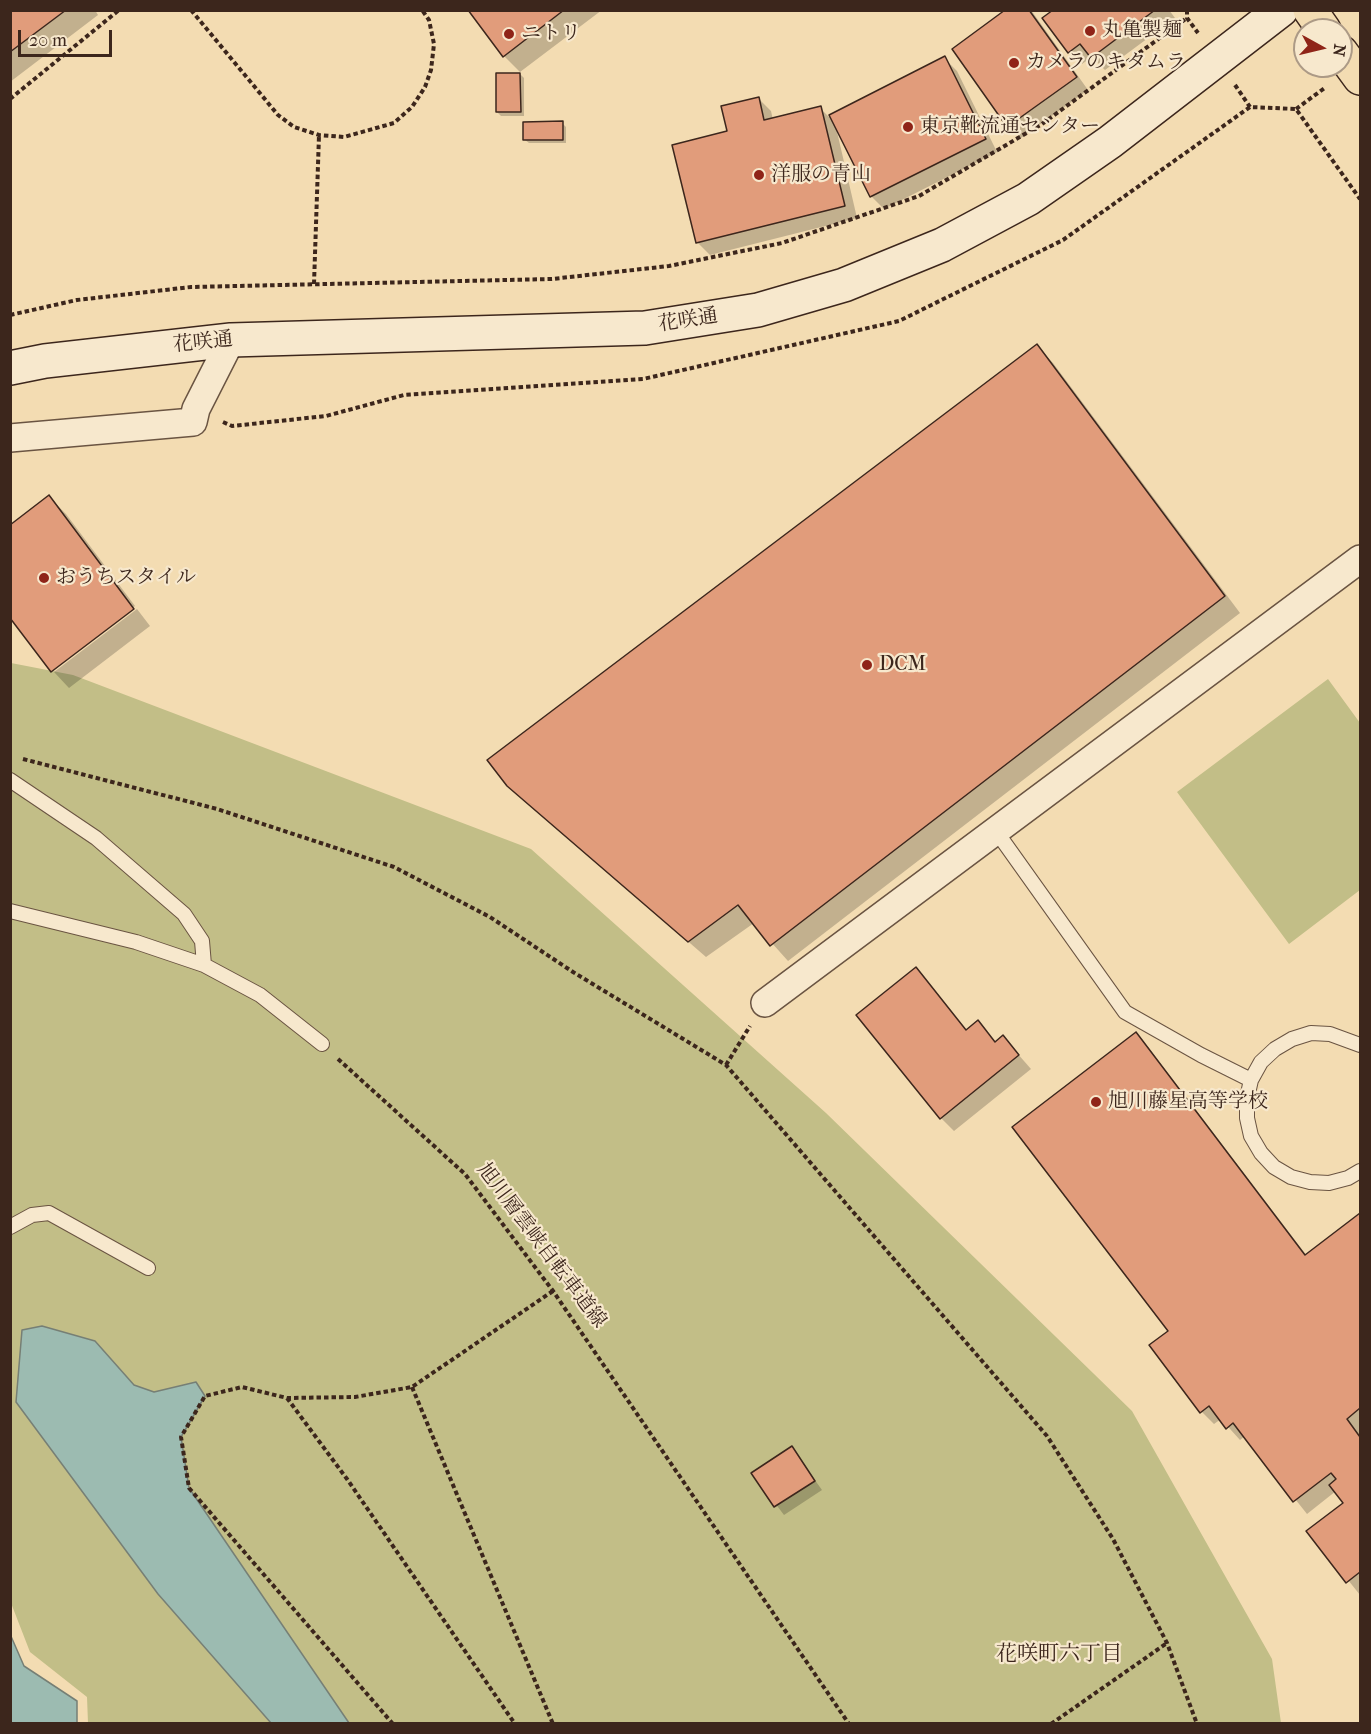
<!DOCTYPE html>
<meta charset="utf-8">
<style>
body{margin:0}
#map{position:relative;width:1371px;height:1734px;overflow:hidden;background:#f3dcb2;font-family:"IM FELL French Canon",serif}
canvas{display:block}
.frame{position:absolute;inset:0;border:12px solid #3c261c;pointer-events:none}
.north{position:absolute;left:1293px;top:18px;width:60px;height:60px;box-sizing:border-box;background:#f7e8cd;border:2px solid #ac9a86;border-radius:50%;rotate:98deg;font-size:16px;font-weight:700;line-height:24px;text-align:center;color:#3c261c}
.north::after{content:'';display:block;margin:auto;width:21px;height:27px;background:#8f2418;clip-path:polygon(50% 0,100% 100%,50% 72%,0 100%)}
.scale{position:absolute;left:18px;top:30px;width:94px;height:27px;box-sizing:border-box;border:3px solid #3c261c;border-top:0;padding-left:8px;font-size:18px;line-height:21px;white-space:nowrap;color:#3c261c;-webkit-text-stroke:4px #f7e8cd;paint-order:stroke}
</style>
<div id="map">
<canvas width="1371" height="1734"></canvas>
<div class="frame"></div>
<div class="north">N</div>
<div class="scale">20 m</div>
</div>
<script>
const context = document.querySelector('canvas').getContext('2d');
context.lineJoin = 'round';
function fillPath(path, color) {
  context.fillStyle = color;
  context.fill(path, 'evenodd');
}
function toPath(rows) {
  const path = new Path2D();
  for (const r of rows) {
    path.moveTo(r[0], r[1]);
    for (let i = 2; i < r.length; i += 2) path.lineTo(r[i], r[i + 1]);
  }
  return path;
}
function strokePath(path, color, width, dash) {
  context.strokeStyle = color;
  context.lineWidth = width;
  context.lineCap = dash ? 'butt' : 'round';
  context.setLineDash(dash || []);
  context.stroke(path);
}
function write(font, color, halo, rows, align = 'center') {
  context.font = font + ' "IM FELL French Canon","Noto Serif JP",serif';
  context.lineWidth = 4.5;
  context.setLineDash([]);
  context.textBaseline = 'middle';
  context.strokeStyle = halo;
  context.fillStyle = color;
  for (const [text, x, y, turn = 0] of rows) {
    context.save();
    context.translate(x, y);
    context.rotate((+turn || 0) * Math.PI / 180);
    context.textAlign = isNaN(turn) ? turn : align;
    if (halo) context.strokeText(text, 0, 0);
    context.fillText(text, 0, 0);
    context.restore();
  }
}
const green = toPath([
 [11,663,73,675,531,849,826,1113,1132,1411,1272,1659,1281,1723,349,1723,189,1488,181,1437,205,1396,154,1392,134,1385,95,1341,16,1402,158,1594,271,1723,88,1723,87,1697,30,1652,11,1603],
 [1328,679,1360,723,1360,890,1289,944,1177,792]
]);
const water = toPath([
 [42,1326,95,1341,134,1385,154,1392,196,1382,205,1396,181,1437,189,1488,349,1723,271,1723,158,1594,16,1402,22,1330,42,1326],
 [10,1634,24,1666,77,1701,77,1723,11,1723,10,1634]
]);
const shadow = toPath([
 [10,10,95,10,98,15,10,82],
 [470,10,602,10,520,72,504,56],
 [1007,10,1031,10,1088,90,1021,138,1008,126],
 [1056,10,1169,10,1175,18,1105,70,1092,57,1082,64,1069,52],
 [944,58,957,71,997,152,884,209,872,197,835,123,857,218,710,255,697,242,729,132,758,98,771,111,773,120,820,108,829,117],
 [520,74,524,78,524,116,501,116,497,112],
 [562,123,566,127,566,143,529,143,525,140],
 [1037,346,1053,363,1240,613,788,961,754,923,706,957,508,785],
 [49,497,66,514,135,606,53,671,10,615],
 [137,609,150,626,69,688,54,672],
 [916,969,967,1031,978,1022,996,1043,1003,1037,1031,1069,954,1131,941,1118],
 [1136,1034,1148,1047,1307,1256,1360,1215,1360,1595,1309,1531,1345,1503,1336,1491,1307,1514,1245,1436,1240,1440,1221,1419,1214,1424,1202,1412,1170,1332],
 [792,1448,822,1490,784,1515,753,1474]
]);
const building = toPath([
 [10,10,66,10,10,52,10,10],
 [468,10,564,10,503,57,468,10],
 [1005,10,1029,10,1077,77,1007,127,952,49,1005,10],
 [1053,10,1155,10,1091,58,1080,44,1068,53,1042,18,1053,10],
 [945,56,986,139,870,197,829,115,945,56],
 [496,73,520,73,521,112,496,112,496,73],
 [759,97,764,120,821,106,845,206,696,243,672,145,727,131,721,106,759,97],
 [563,121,563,140,523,140,523,122,563,121],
 [1037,344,1225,596,770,946,738,905,688,942,507,786,487,760,1037,344],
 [49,495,134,609,51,672,10,618,10,525,49,495],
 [916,967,966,1030,978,1020,995,1042,1003,1035,1019,1055,940,1119,856,1015,916,967],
 [1136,1032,1305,1255,1360,1213,1360,1408,1347,1419,1360,1437,1360,1572,1346,1583,1306,1531,1343,1503,1329,1485,1336,1479,1331,1473,1293,1502,1233,1423,1226,1429,1209,1406,1200,1413,1149,1345,1168,1331,1012,1127,1136,1032],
 [792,1446,815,1481,774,1507,751,1473,792,1446]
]);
const path = toPath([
 [191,10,278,115,294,127,319,135,344,137,394,123,412,107,425,87,431,70,434,44,429,20,422,10],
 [1187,10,1187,18,1198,33],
 [1235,85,1250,107],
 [10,99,119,10],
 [1296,109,1326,87],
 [314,284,319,135],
 [10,315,77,300,191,287,552,279,669,266,782,243,919,196,1042,124,1187,18],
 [223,422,232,426,326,416,404,395,643,379,899,321,1063,240,1250,107,1296,109,1360,199],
 [23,759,217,809,394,867,490,917,573,972,726,1065,1047,1436,1113,1539,1167,1643,1197,1724],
 [338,1059,465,1174,553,1291,849,1724],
 [726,1065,750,1026],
 [412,1387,553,1724],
 [287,1398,347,1479,515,1724],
 [393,1724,189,1488,181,1437,205,1396,242,1387,287,1398,355,1397,412,1387,553,1291],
 [1051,1724,1167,1643]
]);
const lane = toPath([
 [10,780,96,838,184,914,202,941,204,965],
 [996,831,1125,1012,1201,1055,1251,1080],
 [10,911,136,942,204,965,260,995,322,1044],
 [1360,1045,1330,1034,1311,1033,1292,1039,1275,1049,1261,1062,1251,1080,1247,1098,1247,1118,1251,1136,1261,1153,1274,1167,1291,1177,1310,1182,1329,1183,1348,1178,1360,1171],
 [10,1227,32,1215,49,1213,148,1268]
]);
const street = toPath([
 [10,438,193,422,196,409,231,340],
 [765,1003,1360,559]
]);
const secondary = toPath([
 [10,368,45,361,231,340,645,328,758,310,844,285,942,245,1028,199,1110,142,1281,10]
]);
const highway = toPath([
 [1310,10,1324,30],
 [1341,52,1360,78]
]);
const markers = [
 [1090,31,6,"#8f2418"],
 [509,34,6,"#8f2418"],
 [1014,63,6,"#8f2418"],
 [908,127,6,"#8f2418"],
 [759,175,6,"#8f2418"],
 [44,578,6,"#8f2418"],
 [867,665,6,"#8f2418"],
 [1096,1102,6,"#8f2418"]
];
const poiNames = [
 ["丸亀製麺",1102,31],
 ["ニトリ",521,34],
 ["カメラのキタムラ",1026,63],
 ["東京靴流通センター",920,127],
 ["洋服の青山",771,175],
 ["おうちスタイル",56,578],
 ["DCM",879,665],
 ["旭川藤星高等学校",1108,1102]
];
const streetNames = [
 ["花咲通",688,321,-9],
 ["花咲通",203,343,-6],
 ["旭川層雲峡自転車道線",541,1246,53]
];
const neighbourhoodNames = [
 ["花咲町六丁目",1059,1655]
];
fillPath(green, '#c2be87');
fillPath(water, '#9cbbb1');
strokePath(water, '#767f75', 1.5);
fillPath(shadow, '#0003');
fillPath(building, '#e19c7b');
strokePath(building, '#3c261c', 1.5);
strokePath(lane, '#6a5442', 16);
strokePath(street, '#6a5442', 30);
strokePath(secondary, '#3c261c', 36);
strokePath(highway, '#3c261c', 36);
strokePath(path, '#3c261c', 4, [4.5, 3]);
strokePath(lane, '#f7e8cd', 14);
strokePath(street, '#f7e8cd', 27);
strokePath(secondary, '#f7e8cd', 33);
strokePath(highway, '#f3dcb2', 33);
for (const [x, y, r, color] of markers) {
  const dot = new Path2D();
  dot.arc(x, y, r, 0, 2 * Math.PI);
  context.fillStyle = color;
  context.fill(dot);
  strokePath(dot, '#f7e8cd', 2);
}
write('20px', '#3c261c', '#f7e8cd', poiNames, 'left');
write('20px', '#3c261c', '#f7e8cd', streetNames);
write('21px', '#3c261c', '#f7e8cd', neighbourhoodNames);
</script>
